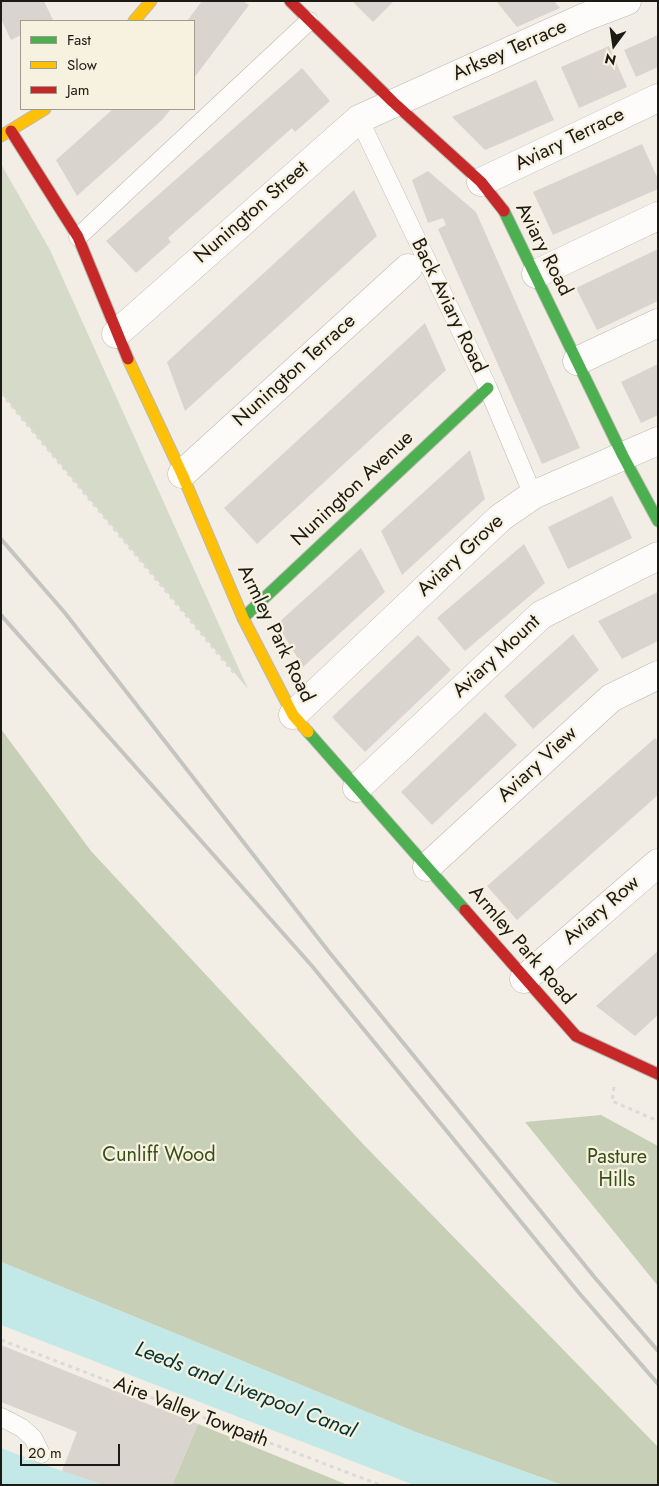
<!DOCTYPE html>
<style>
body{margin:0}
#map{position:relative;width:659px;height:1486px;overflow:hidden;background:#f2eee5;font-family:Jost,sans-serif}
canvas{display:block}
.frame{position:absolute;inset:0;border:2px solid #1c1a14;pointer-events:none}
.legend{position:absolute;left:20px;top:20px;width:175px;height:90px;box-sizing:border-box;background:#f7f1e0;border:1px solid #9f9b8e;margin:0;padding:6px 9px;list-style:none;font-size:15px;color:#1c1a14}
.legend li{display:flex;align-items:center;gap:10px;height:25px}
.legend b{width:25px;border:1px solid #9f9b8e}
.north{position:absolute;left:589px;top:20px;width:50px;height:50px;-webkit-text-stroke:4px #f7f1e0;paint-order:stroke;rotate:194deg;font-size:14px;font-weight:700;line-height:20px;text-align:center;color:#1c1a14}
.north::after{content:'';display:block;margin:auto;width:18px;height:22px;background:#1c1a14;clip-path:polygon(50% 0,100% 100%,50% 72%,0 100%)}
.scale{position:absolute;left:20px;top:1444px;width:100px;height:22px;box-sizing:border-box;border:2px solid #1c1a14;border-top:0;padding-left:6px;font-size:15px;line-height:18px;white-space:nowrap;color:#1c1a14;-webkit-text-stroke:4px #f7f1e0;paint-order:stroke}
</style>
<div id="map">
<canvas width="659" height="1486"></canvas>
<div class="frame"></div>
<ul class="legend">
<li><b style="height:6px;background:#4caf50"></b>Fast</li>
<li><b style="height:6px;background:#ffc107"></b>Slow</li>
<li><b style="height:6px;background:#c62828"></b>Jam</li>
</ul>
<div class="north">N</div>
<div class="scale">20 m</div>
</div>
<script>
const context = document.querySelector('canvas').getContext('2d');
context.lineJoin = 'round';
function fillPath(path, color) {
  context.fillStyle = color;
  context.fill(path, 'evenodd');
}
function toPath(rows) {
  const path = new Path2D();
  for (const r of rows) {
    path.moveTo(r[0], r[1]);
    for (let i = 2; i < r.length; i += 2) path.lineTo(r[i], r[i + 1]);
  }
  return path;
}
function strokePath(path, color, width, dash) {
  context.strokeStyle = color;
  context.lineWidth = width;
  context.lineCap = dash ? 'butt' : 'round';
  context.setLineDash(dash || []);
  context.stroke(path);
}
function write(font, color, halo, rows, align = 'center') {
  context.font = font + ' Jost,sans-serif';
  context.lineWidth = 4.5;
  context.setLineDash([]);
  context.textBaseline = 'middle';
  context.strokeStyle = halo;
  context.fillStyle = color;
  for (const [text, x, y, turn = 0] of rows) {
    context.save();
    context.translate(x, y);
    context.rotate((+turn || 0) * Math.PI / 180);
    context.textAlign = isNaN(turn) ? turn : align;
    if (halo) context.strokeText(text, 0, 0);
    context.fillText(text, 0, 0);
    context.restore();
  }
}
const green = toPath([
 [1,164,50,250,248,689,1,393]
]);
const forest = toPath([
 [1,729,91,851,364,1145,658,1447,658,1485,562,1485,418,1433,1,1262],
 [601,1115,658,1146,658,1286,525,1122],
 [198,1424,348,1485,172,1485]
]);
const water = toPath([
 [1,1262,418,1433,562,1485,414,1485,1,1325],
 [1,1448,45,1465,103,1485,1,1485]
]);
const building = toPath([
 [1,1,44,1,53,20,21,21,21,35,11,40,1,19],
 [202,1,243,1,249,5,194,78,194,21,187,21],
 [352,1,394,1,373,22],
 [496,1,554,1,560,8,517,27],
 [658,35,658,67,636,77,624,50],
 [609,46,627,87,579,108,561,67],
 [302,68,330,101,295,132,292,128,221,191,168,238,171,242,136,273,106,241],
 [536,80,554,120,511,139,485,150,452,117],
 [113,109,171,109,162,120,77,196,56,160],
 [642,144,658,179,658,189,553,235,533,192],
 [428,171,476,212,580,448,542,464,438,229,446,225,443,218,428,223,412,180],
 [354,190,377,236,185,411,167,362],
 [658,249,658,301,597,330,576,288],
 [425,323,446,370,257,544,224,508],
 [658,364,658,415,641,423,621,382],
 [470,450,485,499,402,575,381,531],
 [612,496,632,538,568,569,548,527],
 [524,544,545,583,465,651,437,618],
 [361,548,385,592,303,667,277,624],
 [658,592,658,641,622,659,598,621],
 [573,634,599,670,533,729,504,696],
 [418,635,451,670,365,752,332,717],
 [485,712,517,745,432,825,401,792],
 [655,738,658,741,658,795,517,920,487,886],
 [658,951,658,1015,635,1036,596,1006],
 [1,1345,198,1424,172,1485,103,1485,62,1471,77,1432,1,1402]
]);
const path = toPath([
 [1,393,234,673],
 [614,1087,612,1101,658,1121],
 [1,1340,380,1485]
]);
const lane = toPath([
 [359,119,488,388,533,495],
 [78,237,309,21],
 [1,1417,22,1428,33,1438,41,1454]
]);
const street = toPath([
 [481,182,658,98],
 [536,274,658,216],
 [116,334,359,119,585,17,627,1],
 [577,361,658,323],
 [182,474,408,268],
 [293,715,500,518,533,495,658,441],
 [357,788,541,615,658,556],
 [427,867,611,698,658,675],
 [524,979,658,863]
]);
const fast = toPath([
 [504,211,623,456,658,521],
 [243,618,488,388],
 [308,732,465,910]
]);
const slow = toPath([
 [134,21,151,1],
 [1,136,45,109],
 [128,359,182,474,243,618,293,715,308,732]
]);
const jam = toPath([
 [290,1,393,102,481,182,504,211],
 [11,131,78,237,128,359],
 [465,910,576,1036,658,1074]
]);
const rail = toPath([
 [1,539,65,613,329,952,596,1279,658,1351],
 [1,615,312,966,579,1293,658,1384]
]);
const streetNames = [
 ["Arksey Terrace",510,51,-24],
 ["Aviary Terrace",570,140,-26],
 ["Nunington Street",252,213,-41],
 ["Aviary Road",543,250,63],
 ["Back Aviary Road",448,306,64],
 ["Nunington Terrace",295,371,-42],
 ["Nunington Avenue",353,489,-43],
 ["Aviary Grove",461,556,-43],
 ["Armley Park Road",275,634,64],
 ["Aviary Mount",497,657,-43],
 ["Aviary View",538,765,-43],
 ["Aviary Row",602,911,-41],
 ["Armley Park Road",521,946,49],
 ["Aire Valley Towpath",191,1413,21]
];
const parkNames = [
 ["Cunliff Wood",159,1156],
 ["Pasture",617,1158],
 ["Hills",617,1181]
];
const waterNames = [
 ["Leeds and Liverpool Canal",245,1391,21]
];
fillPath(green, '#d5dbc8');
fillPath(forest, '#c7d0b7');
fillPath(water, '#c2e8e8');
fillPath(building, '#dad4cf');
strokePath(lane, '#bcb9b2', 19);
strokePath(street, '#bcb9b2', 29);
strokePath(fast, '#bcb9b2', 13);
strokePath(slow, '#bcb9b2', 13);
strokePath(jam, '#bcb9b2', 13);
strokePath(path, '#dbdad7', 3, [4, 4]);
strokePath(lane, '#fdfcfb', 18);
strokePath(street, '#fdfcfb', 28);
strokePath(fast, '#4caf50', 11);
strokePath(slow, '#ffc107', 11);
strokePath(jam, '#c62828', 11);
strokePath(rail, '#c4c4c1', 4);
write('20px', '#1c1a14', '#f7f1e0', streetNames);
write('20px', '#364f18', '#f7f1e0', parkNames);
write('italic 21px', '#003539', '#f7f1e0', waterNames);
</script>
